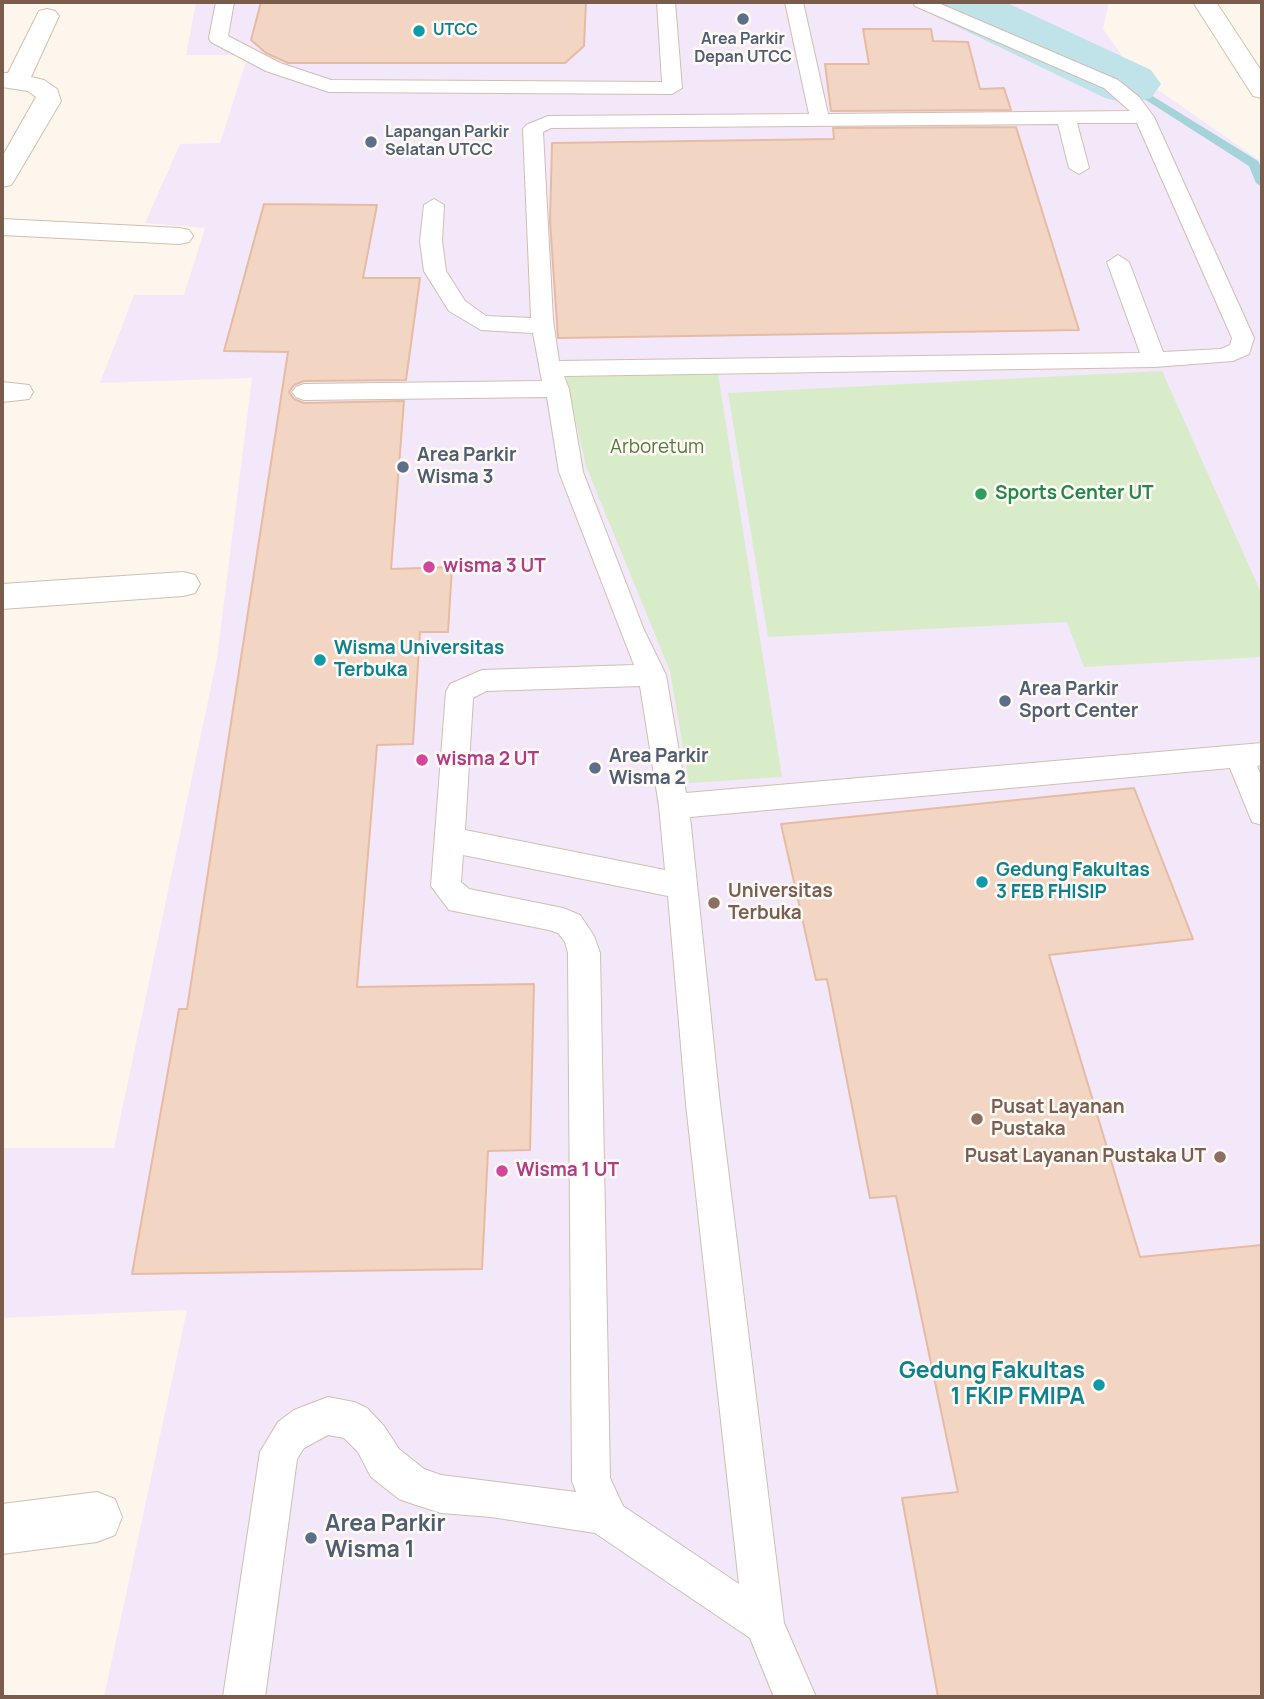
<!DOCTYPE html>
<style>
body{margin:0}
#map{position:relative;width:1264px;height:1699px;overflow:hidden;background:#fdf6ec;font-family:Manrope,sans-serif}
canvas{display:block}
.frame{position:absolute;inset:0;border:4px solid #7a5c4d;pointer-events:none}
</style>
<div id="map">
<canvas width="1264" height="1699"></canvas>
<div class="frame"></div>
</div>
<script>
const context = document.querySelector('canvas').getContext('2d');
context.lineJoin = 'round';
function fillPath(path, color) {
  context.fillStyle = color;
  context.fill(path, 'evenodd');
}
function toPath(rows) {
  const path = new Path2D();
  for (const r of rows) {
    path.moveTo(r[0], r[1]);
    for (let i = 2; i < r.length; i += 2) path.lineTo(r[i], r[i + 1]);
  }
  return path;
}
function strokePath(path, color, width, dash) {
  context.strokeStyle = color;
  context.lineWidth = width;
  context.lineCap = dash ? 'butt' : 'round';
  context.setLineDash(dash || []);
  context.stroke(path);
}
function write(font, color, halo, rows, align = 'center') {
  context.font = font + ' Manrope,sans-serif';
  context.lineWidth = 5;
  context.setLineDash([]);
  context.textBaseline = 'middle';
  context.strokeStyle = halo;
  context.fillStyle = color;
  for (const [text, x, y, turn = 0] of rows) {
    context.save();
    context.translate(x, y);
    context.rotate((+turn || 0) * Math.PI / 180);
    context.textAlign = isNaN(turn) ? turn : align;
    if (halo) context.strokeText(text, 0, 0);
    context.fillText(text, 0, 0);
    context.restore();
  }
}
const education = toPath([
 [196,2,1109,2,1103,29,1135,74,1262,162,1262,1697,104,1697,187,1310,2,1318,2,1148,114,1148,217,658,252,378,100,383,134,295,184,295,205,228,145,223,180,144,220,143,248,55,186,55]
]);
const green = toPath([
 [1162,371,1262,595,1262,657,1084,667,1067,622,768,637,728,393],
 [718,374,782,777,689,783,670,671,586,466,566,377]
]);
const stream = toPath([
 [1128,81,1258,161,1262,169,1262,187,1256,183,1249,166,1124,86,1122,84,1128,81]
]);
const river = toPath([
 [924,2,1005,2,1151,70,1161,84,1151,98,1128,104,1105,98,933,15,924,2]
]);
const building = toPath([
 [261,2,586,2,584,46,565,63,288,63,266,53,251,40,261,2],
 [863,29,931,29,933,41,968,42,980,89,1004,88,1011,110,831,111,825,64,869,64,863,29],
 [1016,127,1079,330,558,338,550,221,552,143,834,139,833,128,1016,127],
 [264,204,377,205,363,278,420,278,406,380,304,381,294,385,289,392,294,399,304,403,404,401,391,569,452,567,448,632,420,632,413,744,377,745,357,987,534,984,530,1150,488,1151,482,1269,132,1274,179,1009,187,1009,288,352,224,351,264,204],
 [1134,788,1193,939,1049,955,1140,1257,1262,1245,1262,1697,938,1697,902,1498,958,1492,896,1196,870,1198,827,979,816,980,781,824,1134,788]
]);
const lane = toPath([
 [216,2,234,2,228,36,280,63,331,80,662,82,657,2,675,2,682,88,672,94,329,92,266,71,211,42,209,38,216,2],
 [785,2,803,2,828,114,1130,111,1104,88,915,6,912,2,936,2,1118,80,1139,97,1154,117,1254,338,1249,354,1233,361,1154,367,564,376,569,389,583,472,644,630,666,675,686,793,1262,743,1262,765,1257,766,1262,778,1262,825,1252,822,1230,768,690,817,720,1104,784,1623,816,1697,774,1697,750,1638,595,1533,491,1517,441,1513,413,1504,399,1499,371,1477,358,1452,344,1438,328,1435,304,1448,297,1459,265,1697,223,1697,260,1452,278,1422,294,1410,328,1397,354,1402,367,1408,384,1426,399,1449,424,1469,441,1475,576,1492,572,1481,568,953,565,942,558,933,549,930,449,910,431,886,446,692,450,684,482,670,634,665,559,472,547,397,304,400,296,397,292,392,296,387,304,384,542,381,533,333,481,330,449,311,424,271,420,241,424,205,434,199,444,205,442,241,446,271,465,301,486,316,531,318,523,129,526,125,548,116,809,114,785,2],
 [1077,123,1137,123,1232,338,1230,345,1221,349,1163,352,1129,262,1118,255,1107,262,1140,353,559,361,553,320,543,132,551,128,1058,124,1069,168,1079,174,1089,168,1077,123],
 [640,686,659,806,665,870,465,830,473,698,486,691,640,686],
 [463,855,668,896,686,1104,739,1584,623,1506,610,1478,600,953,594,936,580,915,563,908,469,889,461,882,463,855]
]);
const street = toPath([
 [47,9,55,11,59,16,31,77,44,80,57,89,61,101,15,179,11,185,2,187,2,157,36,97,28,91,2,87,2,73,8,73,39,11,47,9],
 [2,219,179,228,189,230,193,236,189,242,179,244,2,235,2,219],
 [2,382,29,385,33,392,29,399,2,402,2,382],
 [183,572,195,575,200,584,195,593,183,596,2,609,2,584,183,572],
 [97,1492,115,1499,122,1517,115,1535,97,1542,2,1554,2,1504,97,1492]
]);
const secondary = toPath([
 [1193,2,1216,2,1262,72,1262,98,1253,96,1193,2]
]);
const markers = [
 [743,19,7,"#5c6f8a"],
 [419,31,7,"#0f9aa8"],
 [371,142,7,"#5c6f8a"],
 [403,467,7,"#5c6f8a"],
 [981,494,7,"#2e9e5b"],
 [429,567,7,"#d1479c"],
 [320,660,7,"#0f9aa8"],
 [1005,701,7,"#5c6f8a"],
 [422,760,7,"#d1479c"],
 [595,768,7,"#5c6f8a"],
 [982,882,7,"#0f9aa8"],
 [714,903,7,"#8d6e63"],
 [977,1119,7,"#8d6e63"],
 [1220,1157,7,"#8d6e63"],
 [502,1171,7,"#d1479c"],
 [1099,1385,7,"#0f9aa8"],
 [311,1538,7,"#5c6f8a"]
];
const farCulturenames = [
 ["UTCC",433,31]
];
const farServicenames = [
 ["Area Parkir",743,40],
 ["Depan UTCC",743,58],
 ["Lapangan Parkir",385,133,"left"],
 ["Selatan UTCC",385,151,"left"]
];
const parkNames = [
 ["Arboretum",657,448]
];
const serviceNames = [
 ["Area Parkir",417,456],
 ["Wisma 3",417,478],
 ["Area Parkir",1019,690],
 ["Sport Center",1019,712],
 ["Area Parkir",609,757],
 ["Wisma 2",609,779]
];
const leisureNames = [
 ["Sports Center UT",995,494]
];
const hotelNames = [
 ["wisma 3 UT",443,567],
 ["wisma 2 UT",436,760],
 ["Wisma 1 UT",516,1171]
];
const cultureNames = [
 ["Wisma Universitas",334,649],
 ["Terbuka",334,671],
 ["Gedung Fakultas",996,871],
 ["3 FEB FHISIP",996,893]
];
const educationNames = [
 ["Universitas",728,892],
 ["Terbuka",728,914],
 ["Pusat Layanan",991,1108],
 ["Pustaka",991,1130],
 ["Pusat Layanan Pustaka UT",1206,1157,"right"]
];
const nearCulturenames = [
 ["Gedung Fakultas",1085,1372],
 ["1 FKIP FMIPA",1085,1398]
];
const nearServicenames = [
 ["Area Parkir",325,1525],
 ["Wisma 1",325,1551]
];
fillPath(education, '#f3e8fa');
fillPath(green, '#d8ecc9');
fillPath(stream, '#a5d3da');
fillPath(river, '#bfe3e8');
fillPath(building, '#f3d5c3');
strokePath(building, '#e6bba3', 2);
strokePath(lane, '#d1beb0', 2);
strokePath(street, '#d1beb0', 2);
strokePath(secondary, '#d6c0b0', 2);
fillPath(lane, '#fff');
fillPath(street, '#fff');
fillPath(secondary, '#fff');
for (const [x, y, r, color] of markers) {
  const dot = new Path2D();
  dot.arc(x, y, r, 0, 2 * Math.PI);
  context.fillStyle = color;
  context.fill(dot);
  strokePath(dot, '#fffaf3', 2.5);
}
write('bold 16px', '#0d838f', '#fffaf3', farCulturenames, 'left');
write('bold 16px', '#4e5e75', '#fffaf3', farServicenames);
write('19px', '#537a41', '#fffaf3', parkNames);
write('bold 19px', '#4e5e75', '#fffaf3', serviceNames, 'left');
write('bold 19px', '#27864d', '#fffaf3', leisureNames, 'left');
write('bold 19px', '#b23c85', '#fffaf3', hotelNames, 'left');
write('bold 19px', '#0d838f', '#fffaf3', cultureNames, 'left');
write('bold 19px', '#785e54', '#fffaf3', educationNames, 'left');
write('bold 23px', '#0d838f', '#fffaf3', nearCulturenames, 'right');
write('bold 23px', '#4e5e75', '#fffaf3', nearServicenames, 'left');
</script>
